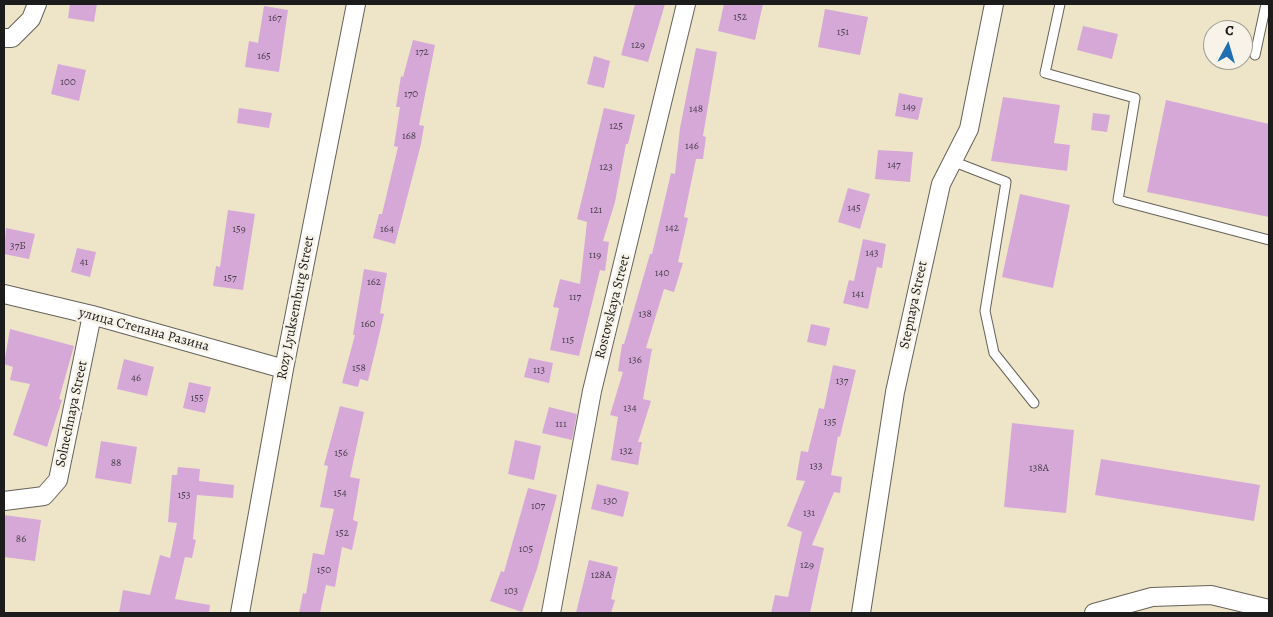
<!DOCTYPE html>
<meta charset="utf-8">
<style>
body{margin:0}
#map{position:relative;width:1273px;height:617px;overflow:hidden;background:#eee5c9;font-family:Alegreya,serif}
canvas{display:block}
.frame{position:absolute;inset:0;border:5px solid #1c1c1c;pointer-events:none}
.north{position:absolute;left:1203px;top:20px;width:50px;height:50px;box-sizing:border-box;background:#f7f3e8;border:1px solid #9f9d96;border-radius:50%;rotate:6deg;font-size:14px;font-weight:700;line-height:20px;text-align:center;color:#1c1c1c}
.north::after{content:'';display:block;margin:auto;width:18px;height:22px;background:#1f6fb2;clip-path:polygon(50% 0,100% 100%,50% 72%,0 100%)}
</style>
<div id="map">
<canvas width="1273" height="617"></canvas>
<div class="frame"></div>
<div class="north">С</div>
</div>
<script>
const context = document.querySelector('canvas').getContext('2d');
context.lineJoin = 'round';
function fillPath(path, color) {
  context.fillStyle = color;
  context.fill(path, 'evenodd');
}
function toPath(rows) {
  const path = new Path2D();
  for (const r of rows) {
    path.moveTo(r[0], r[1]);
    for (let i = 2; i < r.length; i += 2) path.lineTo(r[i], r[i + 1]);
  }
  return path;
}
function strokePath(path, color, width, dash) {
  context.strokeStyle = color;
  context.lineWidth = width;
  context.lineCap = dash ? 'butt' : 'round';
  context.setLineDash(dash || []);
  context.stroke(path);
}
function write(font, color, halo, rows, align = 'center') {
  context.font = font + ' Alegreya,serif';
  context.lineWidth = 5;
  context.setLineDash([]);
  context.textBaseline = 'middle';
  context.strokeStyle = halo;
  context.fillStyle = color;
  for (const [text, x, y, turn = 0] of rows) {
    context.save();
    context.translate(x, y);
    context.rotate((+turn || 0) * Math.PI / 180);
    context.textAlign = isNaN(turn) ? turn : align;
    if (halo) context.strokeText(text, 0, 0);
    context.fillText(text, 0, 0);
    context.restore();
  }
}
const building = toPath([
 [70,4,97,4,94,22,68,18],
 [635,4,665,4,648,62,621,55],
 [724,4,763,4,755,40,718,31],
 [264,6,288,10,279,72,245,67,249,41,258,43],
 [825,9,868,17,860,55,818,47],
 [1083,26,1118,34,1112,59,1077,50],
 [413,40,435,45,419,125,424,126,421,144,395,244,373,238,379,214,382,214,398,147,394,146,400,107,396,107,401,76,403,77],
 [696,48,717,52,703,136,706,137,703,159,696,159,684,217,688,218,678,262,683,263,674,292,664,289,646,348,652,349,643,399,651,401,638,442,642,442,638,465,611,460,618,417,610,415,623,372,618,371,622,344,624,344,650,254,652,254,671,173,675,174,680,128],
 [594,56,610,61,604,88,587,84],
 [58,64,86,70,79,101,51,94],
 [899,93,923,98,918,120,895,116],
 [1003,97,1060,105,1054,143,1070,145,1067,171,991,161],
 [1166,100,1269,124,1269,217,1147,192],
 [239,108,272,113,269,128,237,123],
 [604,108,635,115,628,144,626,144,615,202,603,241,609,242,605,271,600,270,579,356,550,350,559,308,553,307,560,279,580,284,587,222,577,219],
 [1093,113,1110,115,1107,132,1091,130],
 [878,150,913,152,910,182,875,179],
 [848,188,870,194,860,229,838,222],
 [1020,194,1070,205,1053,288,1002,277],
 [228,210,255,214,243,290,213,286,216,266,220,267],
 [6,228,35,234,29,259,4,254],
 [863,239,886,244,882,268,877,267,868,309,843,303,849,280,854,281],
 [77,248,96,252,90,277,71,272],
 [364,269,387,273,380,313,384,314,378,340,368,381,360,379,358,387,342,383,355,335,353,335],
 [811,324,830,328,826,346,807,342],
 [10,329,74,346,59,399,62,400,47,447,13,435,30,384,10,380,13,367,4,364],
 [529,358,553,363,549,383,524,377],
 [124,359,154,367,147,396,117,389],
 [833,365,856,370,840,437,838,436,831,475,842,477,840,493,834,492,812,545,824,548,810,613,771,613,775,595,788,597,802,532,787,526,805,481,796,480,801,451,808,452,819,408,824,409],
 [189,382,211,387,205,413,183,408],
 [340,406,364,412,350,477,360,479,353,520,358,522,352,550,342,547,335,587,326,585,320,613,299,613,303,593,306,594,313,553,324,555,334,509,320,507,328,466,324,465],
 [549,407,577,414,572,440,542,433],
 [1012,423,1074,430,1066,513,1004,507],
 [515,440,541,446,534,480,508,474],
 [101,441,137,447,131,484,95,478],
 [1101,459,1260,485,1254,521,1095,495],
 [178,467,200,469,199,481,234,485,233,498,197,495,193,539,196,540,192,558,185,557,175,599,210,605,209,613,119,613,123,590,150,595,160,555,170,558,177,523,168,522,172,475,177,475],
 [597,484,629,492,623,517,591,509],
 [528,488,557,495,537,569,522,612,490,601,501,571,504,572],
 [4,515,41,520,35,561,4,557],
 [589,560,618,567,611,599,615,600,611,613,576,613]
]);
const lane = toPath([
 [1060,4,1045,73,1135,98,1118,200,1269,240],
 [1255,55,1266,4],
 [952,161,1006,182,985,311,994,353,1034,403]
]);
const street = toPath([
 [4,38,12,38,31,19,37,4],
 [4,294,92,315,284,369],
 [4,501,44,496,58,480,92,315],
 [240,613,284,369,356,4],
 [551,613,592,391,686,4],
 [861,613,895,392,941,184,969,129,994,4],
 [1094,613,1152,597,1211,595,1269,609]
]);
const numberNames = [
 ["152",740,17],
 ["167",275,18],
 ["151",843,32],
 ["129",638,45],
 ["172",422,52],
 ["165",264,56],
 ["100",68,82],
 ["170",411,94],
 ["149",909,107],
 ["148",696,109],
 ["125",616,126],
 ["168",409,136],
 ["146",692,146],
 ["147",894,165],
 ["123",606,167],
 ["145",854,208],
 ["121",596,210],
 ["142",672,228],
 ["159",239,229],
 ["164",387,229],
 ["37Б",18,246],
 ["143",872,253],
 ["119",595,255],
 ["41",84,262],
 ["140",662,273],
 ["157",230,278],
 ["162",374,282],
 ["141",858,294],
 ["117",575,297],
 ["138",645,314],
 ["160",368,324],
 ["115",568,340],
 ["136",635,360],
 ["158",359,368],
 ["113",539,370],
 ["46",136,378],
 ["137",842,381],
 ["155",197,398],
 ["134",630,408],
 ["135",830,422],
 ["111",561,424],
 ["132",626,451],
 ["156",341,453],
 ["88",116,463],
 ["133",816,466],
 ["138А",1039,468],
 ["154",340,493],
 ["153",184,495],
 ["130",610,501],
 ["107",538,506],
 ["131",809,513],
 ["152",342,533],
 ["86",21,539],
 ["105",526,549],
 ["129",807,565],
 ["150",324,570],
 ["128А",601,575],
 ["103",511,591]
];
const streetNames = [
 ["Stepnaya Street",914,305,-78],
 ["Rostovskaya Street",613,307,-76],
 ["Rozy Lyuksemburg Street",296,308,-79],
 ["улица Степана Разина",144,330,15],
 ["Solnechnaya Street",72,414,-78]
];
fillPath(building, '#d6a8d8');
strokePath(lane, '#666259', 11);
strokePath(street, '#666259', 20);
strokePath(lane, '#fff', 9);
strokePath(street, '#fff', 18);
write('11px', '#4a3f4b', null, numberNames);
write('14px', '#1c1c1c', '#f7f3e8', streetNames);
</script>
